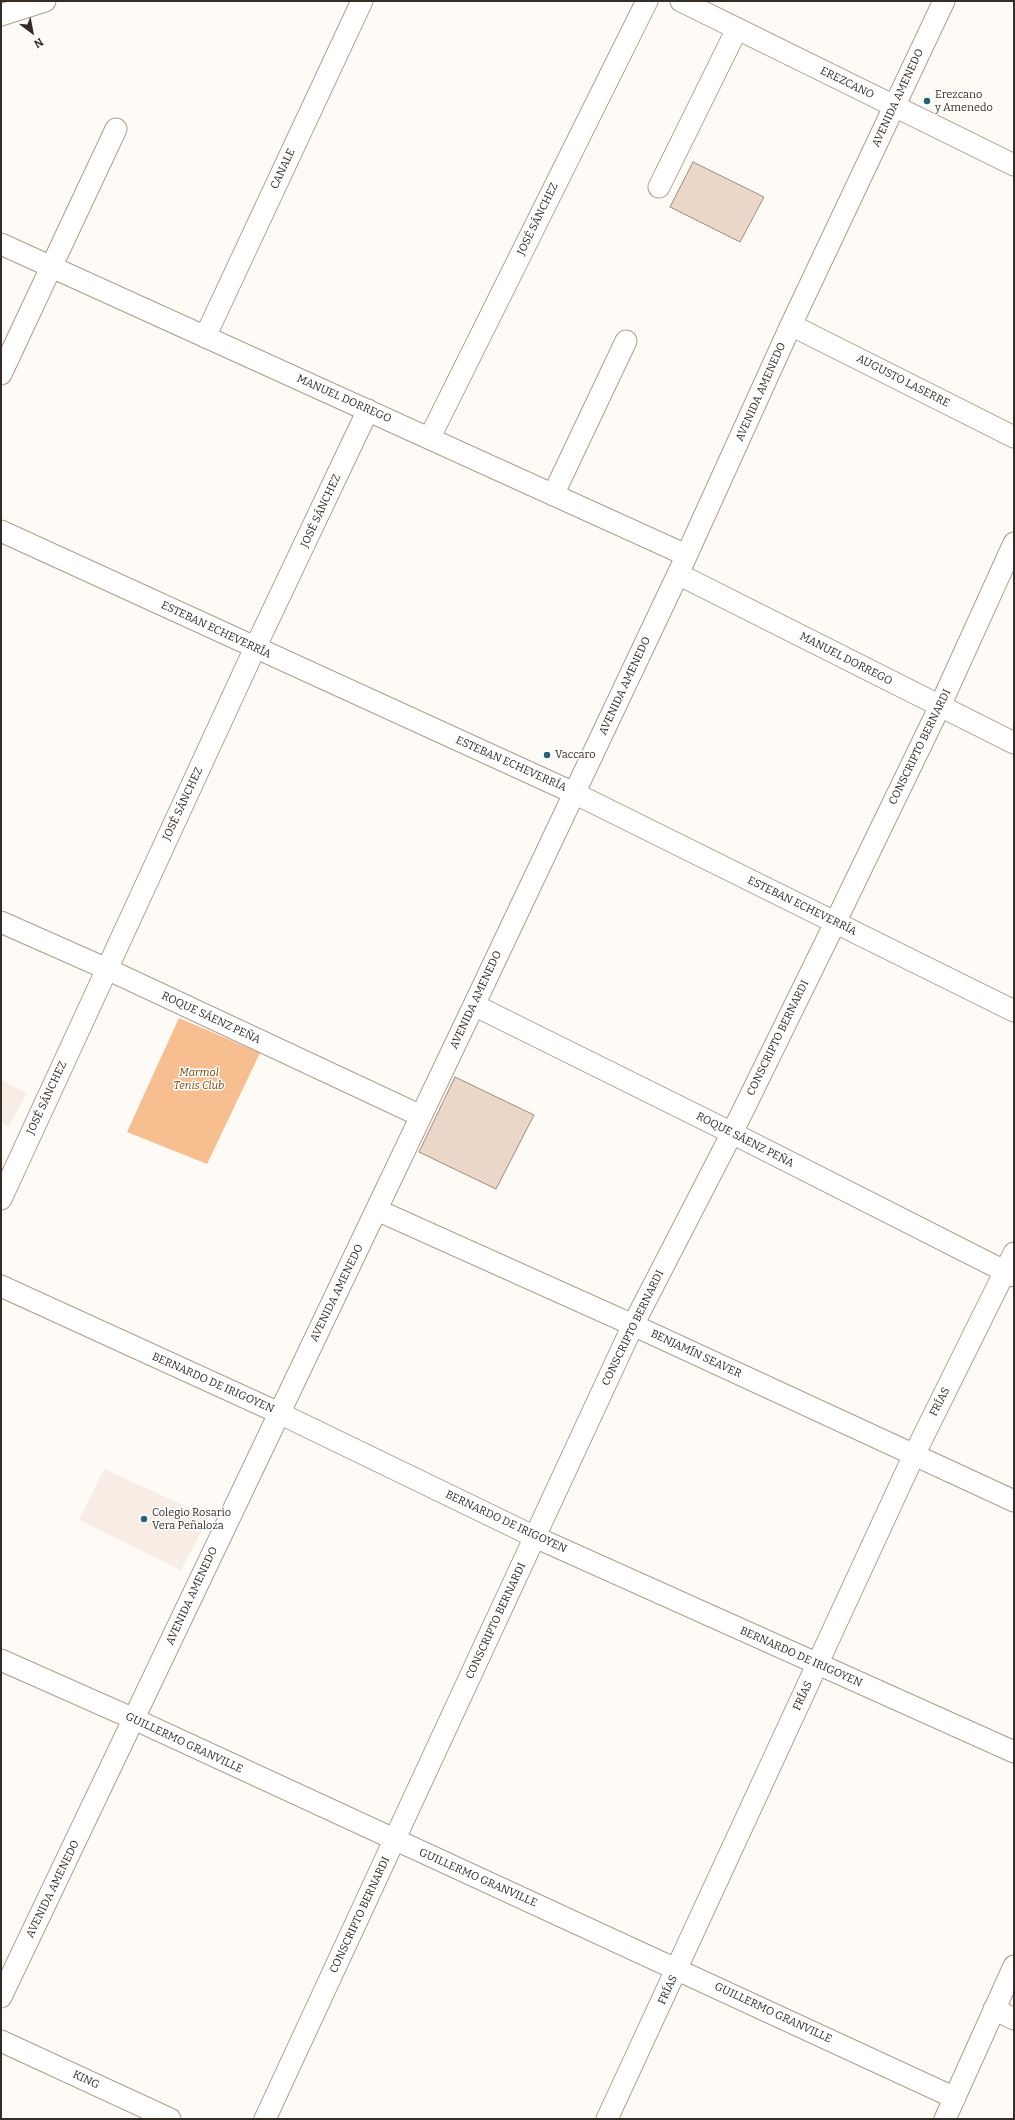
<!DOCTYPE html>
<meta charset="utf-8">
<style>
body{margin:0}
#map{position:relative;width:1015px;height:2120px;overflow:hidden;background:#fefaf6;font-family:Bitter,serif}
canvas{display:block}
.frame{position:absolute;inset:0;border:2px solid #342c26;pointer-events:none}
.north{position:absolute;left:12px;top:12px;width:40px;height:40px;-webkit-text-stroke:3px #fff;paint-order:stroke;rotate:148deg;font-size:11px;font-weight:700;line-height:16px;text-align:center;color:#342c26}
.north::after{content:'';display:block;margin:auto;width:14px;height:18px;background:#342c26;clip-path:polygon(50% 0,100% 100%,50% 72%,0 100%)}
</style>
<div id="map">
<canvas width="1015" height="2120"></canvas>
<div class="frame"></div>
<div class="north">N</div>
</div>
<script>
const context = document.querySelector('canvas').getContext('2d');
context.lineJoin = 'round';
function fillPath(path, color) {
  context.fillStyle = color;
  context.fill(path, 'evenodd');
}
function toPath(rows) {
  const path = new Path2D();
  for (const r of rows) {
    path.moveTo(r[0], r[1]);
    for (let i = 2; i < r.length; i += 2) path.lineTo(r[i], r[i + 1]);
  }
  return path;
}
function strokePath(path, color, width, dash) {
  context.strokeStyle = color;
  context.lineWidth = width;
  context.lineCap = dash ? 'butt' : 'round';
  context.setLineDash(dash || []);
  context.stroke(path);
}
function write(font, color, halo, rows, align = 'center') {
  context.font = font + ' Bitter,serif';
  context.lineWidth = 3;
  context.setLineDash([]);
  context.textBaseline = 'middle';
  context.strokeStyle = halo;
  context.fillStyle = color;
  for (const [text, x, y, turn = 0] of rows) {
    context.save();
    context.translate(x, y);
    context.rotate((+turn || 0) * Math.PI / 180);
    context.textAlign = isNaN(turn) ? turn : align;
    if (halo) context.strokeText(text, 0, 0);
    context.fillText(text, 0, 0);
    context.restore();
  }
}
const built = toPath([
 [1,1080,27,1093,9,1126,1,1123],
 [104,1469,209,1517,181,1570,79,1520]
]);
const green = toPath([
 [179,1018,260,1053,207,1164,127,1132]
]);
const building = toPath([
 [693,162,764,197,740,242,670,207,693,162],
 [455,1077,534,1115,496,1189,419,1152,455,1077]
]);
const minor = toPath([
 [681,1,1014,165],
 [1,15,45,1],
 [659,187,737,29],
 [1,244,686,555],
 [791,325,1014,437],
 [205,337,362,1],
 [1,374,116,129],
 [430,437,647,1],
 [553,495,626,341],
 [1,531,574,793,1014,1011],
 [678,574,1014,743],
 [1,922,107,969,421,1116],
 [474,1005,732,1133,1014,1276],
 [1,1199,255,648,368,410],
 [377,1210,633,1325,1014,1501],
 [1,1286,279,1413,535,1537,1014,1752],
 [1,1660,134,1719,955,2098],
 [1,1997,474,1005,678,574,791,325,944,1],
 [994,2009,1014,2019],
 [1,2041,170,2119],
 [265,2119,633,1325,732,1133,835,923,940,706,1014,543],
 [607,2119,914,1455,1014,1253],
 [945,2119,1014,1966]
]);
const markers = [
 [927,101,4,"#236378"],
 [547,755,4,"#236378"],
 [144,1519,4,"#236378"]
];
const streetNames = [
 ["EREZCANO",847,83,26],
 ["AVENIDA AMENEDO",898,98,-65],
 ["CANALE",283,169,-65],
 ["JOSÉ SÁNCHEZ",538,219,-64],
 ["AUGUSTO LASERRE",903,381,27],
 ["AVENIDA AMENEDO",761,392,-66],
 ["MANUEL DORREGO",344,399,24],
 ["JOSÉ SÁNCHEZ",321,511,-65],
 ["ESTEBAN ECHEVERRÍA",216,630,25],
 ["MANUEL DORREGO",846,659,27],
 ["AVENIDA AMENEDO",625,686,-65],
 ["CONSCRIPTO BERNARDI",920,747,-64],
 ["ESTEBAN ECHEVERRÍA",511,764,24],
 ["JOSÉ SÁNCHEZ",183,804,-65],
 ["ESTEBAN ECHEVERRÍA",802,906,26],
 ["AVENIDA AMENEDO",476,1000,-65],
 ["ROQUE SÁENZ PEÑA",211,1018,25],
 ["CONSCRIPTO BERNARDI",778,1038,-64],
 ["JOSÉ SÁNCHEZ",47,1098,-65],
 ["ROQUE SÁENZ PEÑA",745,1140,27],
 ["AVENIDA AMENEDO",337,1293,-64],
 ["CONSCRIPTO BERNARDI",633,1328,-64],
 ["BENJAMÍN SEAVER",696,1354,25],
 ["BERNARDO DE IRIGOYEN",213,1383,24],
 ["FRÍAS",940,1402,-63],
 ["BERNARDO DE IRIGOYEN",506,1522,25],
 ["AVENIDA AMENEDO",192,1596,-65],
 ["CONSCRIPTO BERNARDI",496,1621,-65],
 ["BERNARDO DE IRIGOYEN",801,1657,24],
 ["FRÍAS",803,1696,-65],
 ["GUILLERMO GRANVILLE",184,1743,25],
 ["GUILLERMO GRANVILLE",478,1878,24],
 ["AVENIDA AMENEDO",53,1889,-64],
 ["CONSCRIPTO BERNARDI",360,1915,-65],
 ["FRÍAS",668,1990,-65],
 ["GUILLERMO GRANVILLE",773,2013,25],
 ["KING",86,2080,25]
];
const poiNames = [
 ["Erezcano",935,95],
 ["y Amenedo",935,108],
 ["Vaccaro",555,755],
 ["Colegio Rosario",152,1513],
 ["Vera Peñaloza",152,1526]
];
const parkNames = [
 ["Marmol",199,1073],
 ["Tenis Club",199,1086]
];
fillPath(built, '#f8ede5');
fillPath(green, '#f7be90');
fillPath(building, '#ebd7c8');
strokePath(building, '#9d8b7d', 1);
strokePath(minor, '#b09d8f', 23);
strokePath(minor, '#fff', 21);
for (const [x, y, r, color] of markers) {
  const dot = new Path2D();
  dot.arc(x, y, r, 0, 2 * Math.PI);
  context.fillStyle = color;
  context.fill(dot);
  strokePath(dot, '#fff', 1.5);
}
write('11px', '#342c26', '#fff', streetNames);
write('11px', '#342c26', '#fff', poiNames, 'left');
write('italic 11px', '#7b440c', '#fff', parkNames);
</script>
